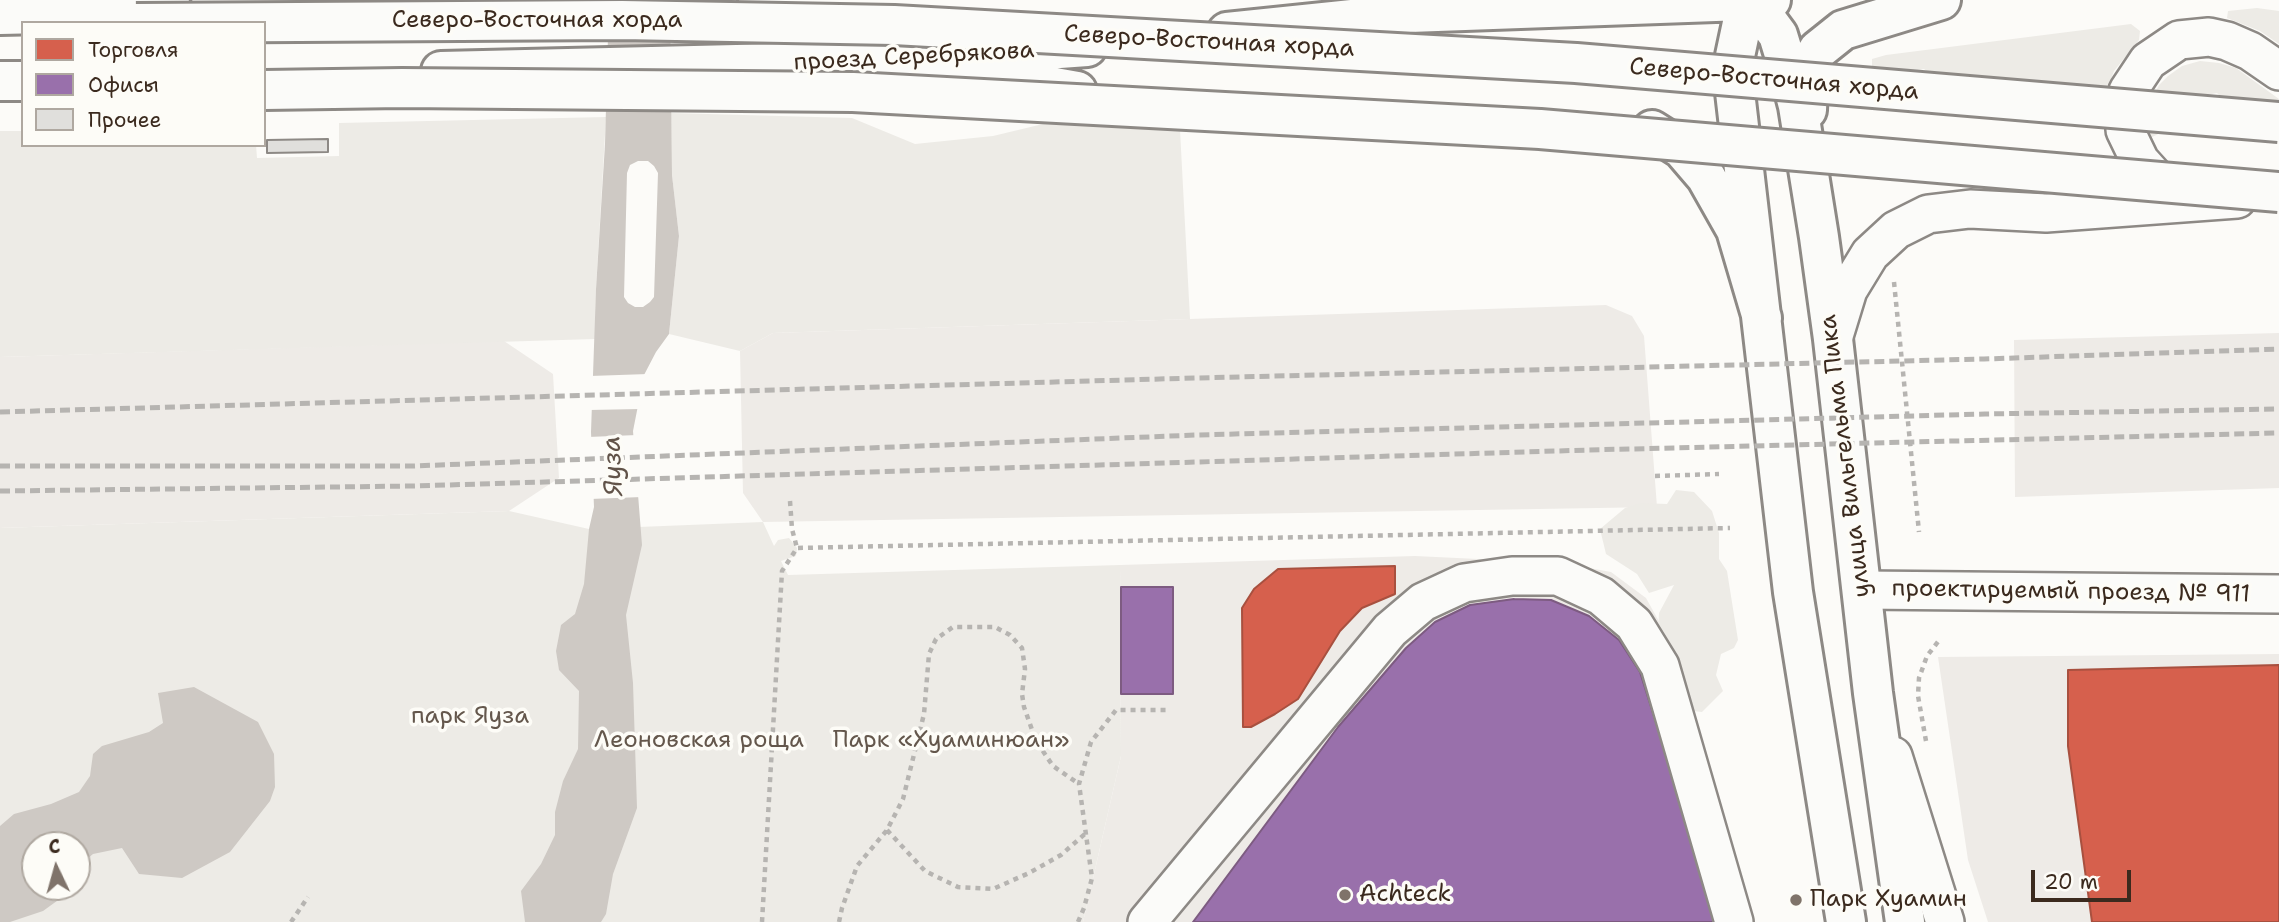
<!DOCTYPE html>
<meta charset="utf-8">
<style>
body{margin:0}
#map{position:relative;width:2279px;height:922px;overflow:hidden;background:#fcfbf8;font-family:"Shantell Sans",sans-serif}
canvas{display:block}
.legend{position:absolute;left:21px;top:21px;width:245px;height:126px;box-sizing:border-box;background:#fdfcf7;border:2px solid #afa8a0;margin:0;padding:9px 12px;list-style:none;font-size:21px;color:#3b2a1e}
.legend li{display:flex;align-items:center;gap:14px;height:35px}
.legend b{width:35px;border:2px solid #afa8a0}
.north{position:absolute;left:21px;top:831px;width:70px;height:70px;box-sizing:border-box;background:#fdfcf7;border:2px solid #afa8a0;border-radius:50%;rotate:355deg;font-size:19px;font-weight:700;line-height:28px;text-align:center;color:#3b2a1e}
.north::after{content:'';display:block;margin:auto;width:24px;height:32px;background:#7f736a;clip-path:polygon(50% 0,100% 100%,50% 72%,0 100%)}
.scale{position:absolute;left:2031px;top:870px;width:100px;height:32px;box-sizing:border-box;border:4px solid #3b2a1e;border-top:0;padding-left:9px;font-size:21px;line-height:24px;white-space:nowrap;color:#3b2a1e;-webkit-text-stroke:5px #fdfcf7;paint-order:stroke}
</style>
<div id="map">
<canvas width="2279" height="922"></canvas>
<ul class="legend">
<li><b style="height:19px;background:#d6604d"></b>Торговля</li>
<li><b style="height:19px;background:#9970ab"></b>Офисы</li>
<li><b style="height:19px;background:#e0dfdc"></b>Прочее</li>
</ul>
<div class="north">С</div>
<div class="scale">20 m</div>
</div>
<script>
const context = document.querySelector('canvas').getContext('2d');
context.lineJoin = 'round';
function fillPath(path, color) {
  context.fillStyle = color;
  context.fill(path, 'evenodd');
}
function toPath(rows) {
  const path = new Path2D();
  for (const r of rows) {
    path.moveTo(r[0], r[1]);
    for (let i = 2; i < r.length; i += 2) path.lineTo(r[i], r[i + 1]);
  }
  return path;
}
function strokePath(path, color, width, dash) {
  context.strokeStyle = color;
  context.lineWidth = width;
  context.lineCap = dash ? 'butt' : 'round';
  context.setLineDash(dash || []);
  context.stroke(path);
}
function write(font, color, halo, rows, align = 'center') {
  context.font = font + ' "Shantell Sans",sans-serif';
  context.lineWidth = 7;
  context.setLineDash([]);
  context.textBaseline = 'middle';
  context.strokeStyle = halo;
  context.fillStyle = color;
  for (const [text, x, y, turn = 0] of rows) {
    context.save();
    context.translate(x, y);
    context.rotate((+turn || 0) * Math.PI / 180);
    context.textAlign = isNaN(turn) ? turn : align;
    if (halo) context.strokeText(text, 0, 0);
    context.fillText(text, 0, 0);
    context.restore();
  }
}
const built = toPath([
 [1606,305,1632,316,1644,336,1657,507,763,522,743,493,740,351,773,333],
 [2279,333,2279,488,2015,497,2014,340],
 [504,341,553,374,559,478,509,511,0,528,0,357],
 [1415,556,1562,563,1611,572,1646,598,1666,634,1755,922,1083,922,1121,756,1120,565],
 [2279,654,2279,922,1988,922,1968,860,1938,657]
]);
const green = toPath([
 [2257,8,2279,11,2279,44,2260,31,2227,18,2228,11],
 [2131,24,2140,31,2139,40,2114,71,2102,103,2029,93,2011,78,1983,89,1967,76,1946,86,1924,69,1897,73,1872,70,1872,59,1886,55],
 [2200,61,2219,63,2236,68,2279,99,2279,116,2233,109,2217,93,2181,100,2175,126,2150,138,2148,127,2150,103,2159,85,2168,76,2182,66],
 [671,113,852,118,915,144,993,136,1043,124,1180,130,1190,319,773,333,740,351,669,334,679,236,672,175],
 [606,117,596,289,595,339,0,357,0,131,23,131,23,145,256,145,257,158,339,156,339,123],
 [1676,490,1694,492,1712,511,1719,533,1719,559,1727,571,1738,640,1734,648,1721,654,1716,675,1723,691,1702,712,1682,710,1658,634,1659,613,1674,585,1649,593,1637,574,1606,554,1600,529,1625,508,1641,503,1667,504],
 [509,511,589,529,763,522,774,546,778,540,789,538,797,548,796,556,781,561,788,575,1120,565,1121,756,1083,922,0,922,0,528],
 [35,845,77,845,77,887,35,887]
]);
const water = toPath([
 [609,0,670,0,672,175,679,236,669,334,656,352,644,375,633,431,642,545,626,615,633,683,637,808,613,874,606,914,601,922,525,922,521,891,541,864,555,835,555,812,563,781,578,749,579,691,559,670,556,651,561,625,575,614,584,584,589,529,594,507,591,432,596,289,605,144],
 [638,161,648,161,654,166,658,173,654,297,650,302,643,307,635,307,628,303,624,297,627,173,630,165],
 [194,687,258,722,274,754,275,787,270,801,230,852,182,878,139,874,122,848,93,854,77,867,77,845,35,845,35,887,64,887,61,898,43,911,10,922,0,922,0,826,14,814,51,804,79,792,90,776,93,754,102,746,149,732,163,723,158,693]
]);
const pier = toPath([
 [648,374,640,409,589,410,590,376],
 [637,435,642,497,590,499,588,437]
]);
const shops = toPath([
 [1395,566,1395,594,1362,608,1340,631,1298,699,1275,714,1251,727,1243,727,1242,608,1254,589,1278,569,1395,566],
 [2279,665,2279,922,2092,922,2068,746,2068,670,2279,665]
]);
const offices = toPath([
 [1121,587,1173,587,1173,694,1121,694,1121,587],
 [1514,599,1551,600,1589,616,1619,640,1640,672,1719,922,1193,922,1338,727,1406,648,1435,622,1470,605,1514,599]
]);
const building = toPath([
 [328,139,328,152,267,153,267,140,328,139]
]);
const path = toPath([
 [1894,282,1919,532],
 [1655,476,1719,474],
 [790,501,792,529,797,548],
 [1926,741,1918,696,1919,678,1927,656,1940,639],
 [887,830,925,871,958,887,993,889,1029,873,1061,855,1086,833],
 [291,922,308,897],
 [762,922,782,571,797,548,1730,528],
 [839,922,842,908,857,866,887,830,903,799,924,714,929,654,936,639,953,627,995,627,1010,635,1022,648,1025,669,1022,694,1024,707,1036,741,1053,766,1079,784],
 [1078,922,1084,908,1092,878,1079,784,1091,742,1116,710,1170,710]
]);
const minor = toPath([
 [2179,191,2159,182,2140,161,2125,130,2128,91,2148,61,2179,40,2209,37,2227,41,2250,51,2279,71],
 [1833,339,1848,290,1870,254,1896,230,1928,214,1970,209,2046,213,2237,199],
 [1862,590,2279,594],
 [1893,756,1945,922],
 [1147,922,1390,630,1423,602,1464,583,1512,576,1558,576,1601,596,1634,624,1660,666,1734,922]
]);
const major = toPath([
 [1752,0,1778,35,1789,71,1798,106,1819,237,1833,339,1873,693,1905,922],
 [1753,0,1742,23,1735,56,1735,92,1793,592,1846,922],
 [607,3,717,0],
 [0,15,173,11],
 [1227,32,1409,13,1771,0],
 [441,71,906,60,1087,47],
 [964,71,1077,91],
 [0,81,23,81],
 [1807,110,1809,66,1818,50,1843,30,1941,0],
 [1652,130,1682,149,1706,177,1736,230,1762,318]
]);
const rail = toPath([
 [0,412,1195,378,1984,359,2279,349],
 [0,466,413,466,1197,435,1985,414,2279,409],
 [0,491,414,486,1589,450,2279,433]
]);
const majorBridge = toPath([
 [136,23,622,20,894,25,1576,63,2279,122],
 [264,90,402,88,853,92,1540,129,2279,192]
]);
const markers = [
 [1345,895,7,"#7f736a"],
 [1796,900,7,"#7f736a"]
];
const streetNames = [
 ["Северо-Восточная хорда",537,21],
 ["Северо-Восточная хорда",1209,42,3],
 ["проезд Серебрякова",914,57,-3],
 ["Северо-Восточная хорда",1774,80,5],
 ["улица Вильгельма Пика",1846,456,-97],
 ["проектируемый проезд № 911",2071,592,1]
];
const parkNames = [
 ["парк Яуза",470,717],
 ["Леоновская роща",699,741],
 ["Парк «Хуаминюан»",951,741]
];
const poiNames = [
 ["Achteck",1359,895],
 ["Парк Хуамин",1810,900]
];
const waterNames = [
 ["Яуза",614,466,-93]
];
fillPath(built, '#eeebe7');
fillPath(green, '#edebe6');
fillPath(water, '#cec9c4');
fillPath(pier, '#fcfbf8');
fillPath(shops, '#d6604d');
strokePath(shops, '#a8503f', 2);
fillPath(offices, '#9970ab');
strokePath(offices, '#7d5b81', 2);
fillPath(building, '#e0dfdc');
strokePath(building, '#8d8985', 2);
strokePath(minor, '#8d8985', 42);
strokePath(major, '#8d8985', 44);
strokePath(path, '#b6b4b1', 4.5, [5, 5]);
strokePath(minor, '#fbfbf9', 37);
strokePath(major, '#fbfbf9', 38);
strokePath(rail, '#b6b4b1', 5, [10, 5]);
strokePath(majorBridge, '#8d8985', 44, []);
strokePath(majorBridge, '#fbfbf9', 38);
for (const [x, y, r, color] of markers) {
  const dot = new Path2D();
  dot.arc(x, y, r, 0, 2 * Math.PI);
  context.fillStyle = color;
  context.fill(dot);
  strokePath(dot, '#fdfcf7', 2.5);
}
write('24px', '#3b2a1e', '#fdfcf7', streetNames);
write('24px', '#64574c', '#fdfcf7', parkNames);
write('24px', '#3b2a1e', '#fdfcf7', poiNames, 'left');
write('italic 26px', '#615349', '#fdfcf7', waterNames);
</script>
